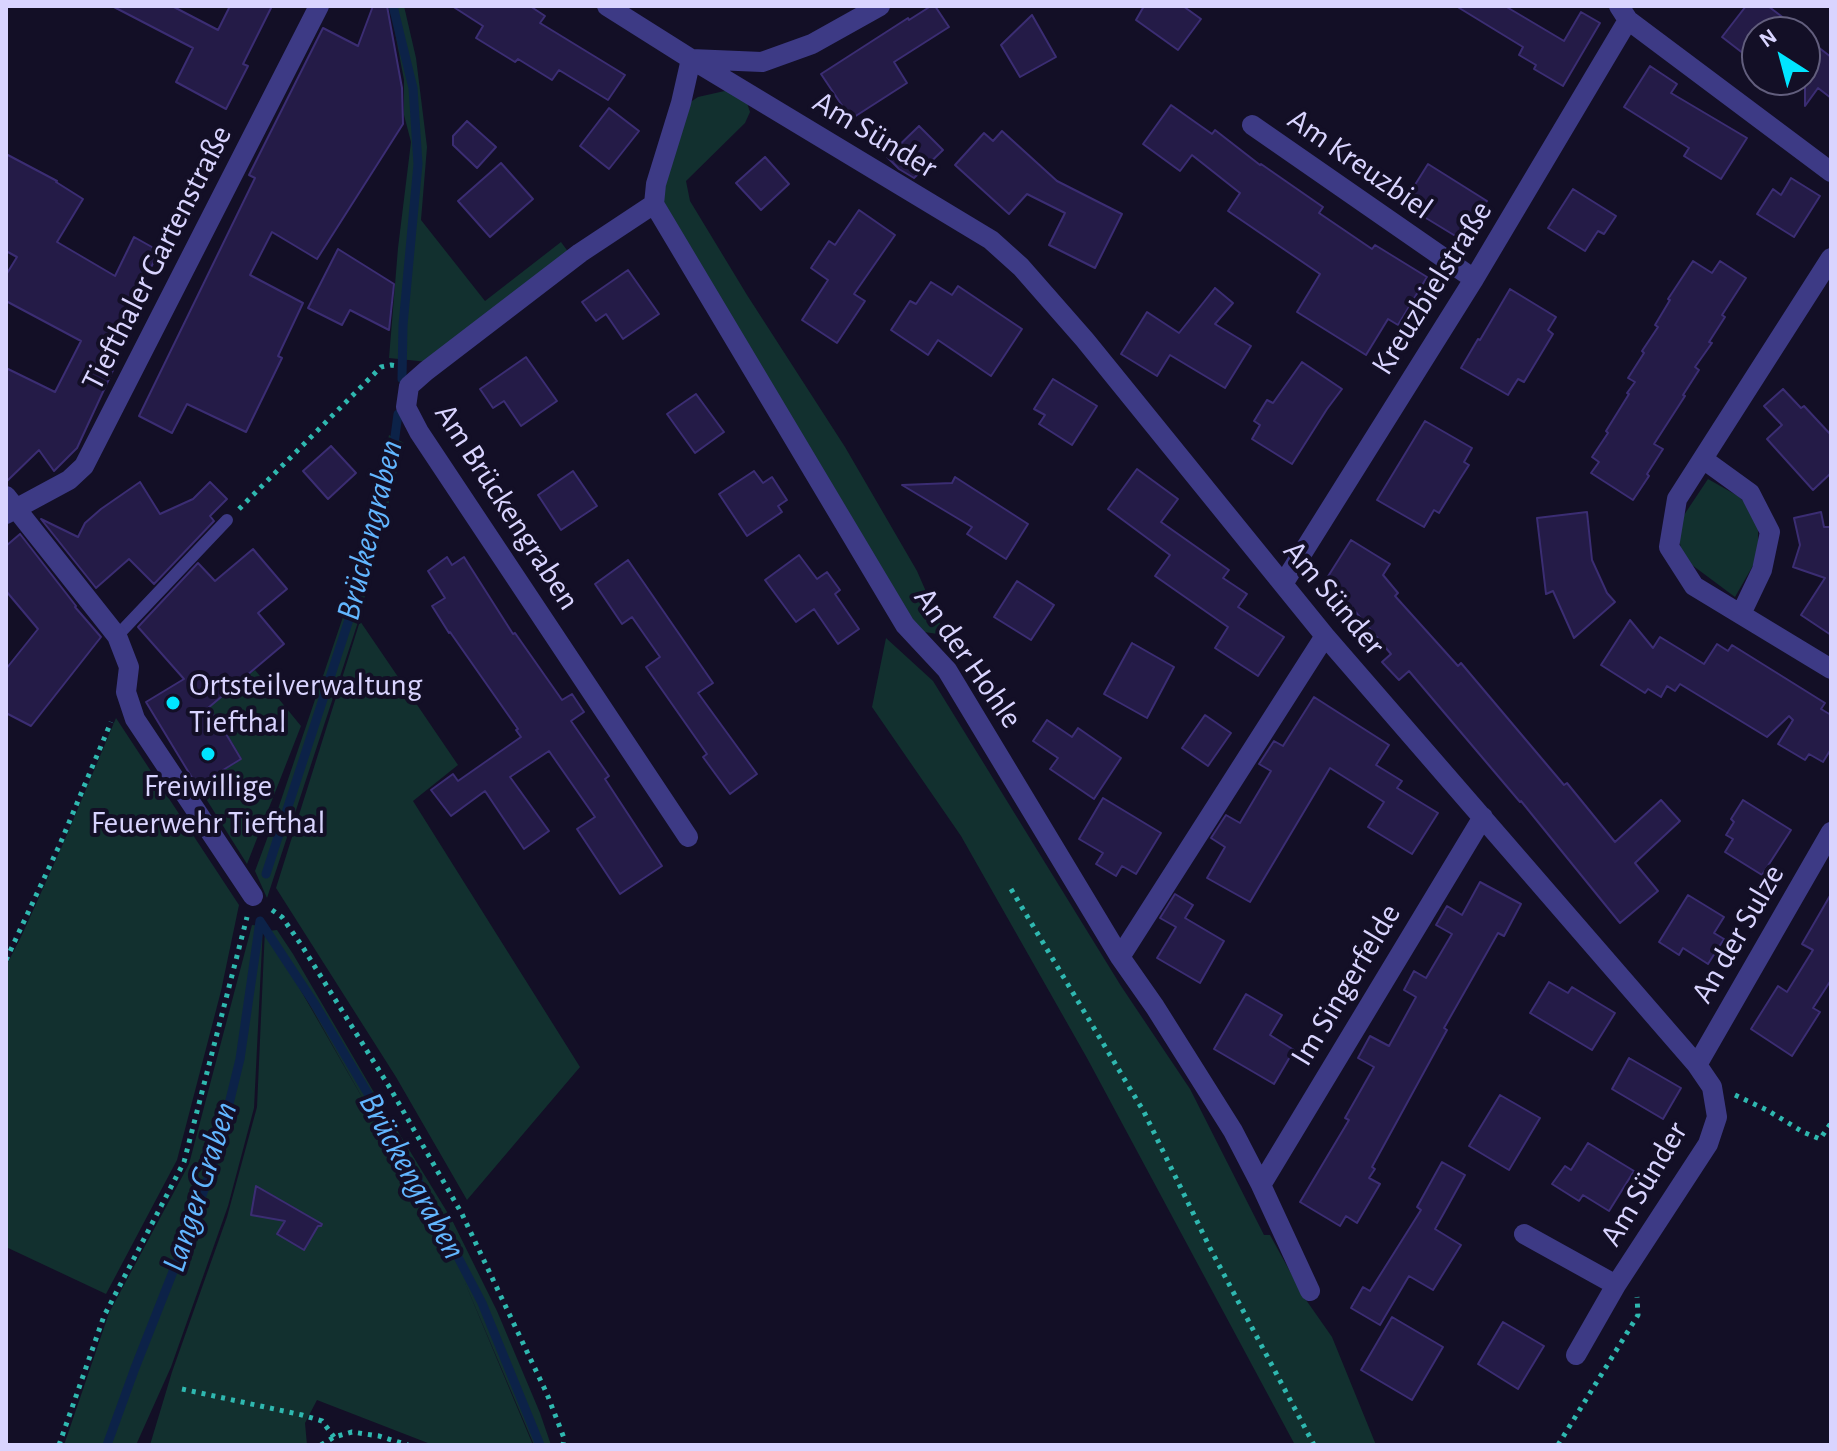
<!DOCTYPE html>
<meta charset="utf-8">
<style>
body{margin:0}
#map{position:relative;width:1837px;height:1451px;overflow:hidden;background:#130f26;font-family:"Alegreya Sans",sans-serif}
canvas{display:block}
.frame{position:absolute;inset:0;border:8px solid #d9d4ff;pointer-events:none}
.north{position:absolute;left:1741px;top:16px;width:80px;height:80px;box-sizing:border-box;background:#130f26;border:2px solid #625e7d;border-radius:50%;rotate:324deg;font-size:22px;font-weight:700;line-height:32px;text-align:center;color:#d9d4ff}
.north::after{content:'';display:block;margin:auto;width:28px;height:36px;background:#00e5ff;clip-path:polygon(50% 0,100% 100%,50% 72%,0 100%)}
</style>
<div id="map">
<canvas width="1837" height="1451"></canvas>
<div class="frame"></div>
<div class="north">N</div>
</div>
<script>
const context = document.querySelector('canvas').getContext('2d');
context.lineJoin = 'round';
function fillPath(path, color) {
  context.fillStyle = color;
  context.fill(path, 'evenodd');
}
function toPath(rows) {
  const path = new Path2D();
  for (const r of rows) {
    path.moveTo(r[0], r[1]);
    for (let i = 2; i < r.length; i += 2) path.lineTo(r[i], r[i + 1]);
  }
  return path;
}
function strokePath(path, color, width, dash) {
  context.strokeStyle = color;
  context.lineWidth = width;
  context.lineCap = dash ? 'butt' : 'round';
  context.setLineDash(dash || []);
  context.stroke(path);
}
function write(font, color, halo, rows, align = 'center') {
  context.font = font + ' "Alegreya Sans",sans-serif';
  context.lineWidth = 8;
  context.setLineDash([]);
  context.textBaseline = 'middle';
  context.strokeStyle = halo;
  context.fillStyle = color;
  for (const [text, x, y, turn = 0] of rows) {
    context.save();
    context.translate(x, y);
    context.rotate((+turn || 0) * Math.PI / 180);
    context.textAlign = isNaN(turn) ? turn : align;
    if (halo) context.strokeText(text, 0, 0);
    context.fillText(text, 0, 0);
    context.restore();
  }
}
const green = toPath([
 [390,6,404,6,416,58,427,147,421,220,485,301,561,242,569,253,428,362,389,358,398,248,411,142,404,115,404,80],
 [729,90,746,100,750,112,745,123,686,181,690,201,747,295,845,447,917,571,945,635,924,632,903,609,660,203,686,105,698,97],
 [389,435,404,443,359,619,267,898,255,871,277,812,347,605],
 [1708,479,1738,496,1753,510,1758,527,1758,545,1755,562,1735,597,1692,565,1681,549,1679,538,1682,518],
 [360,621,458,765,413,801,580,1067,467,1200,396,1077,276,888],
 [886,638,933,681,1121,986,1190,1089,1264,1235,1270,1235,1304,1297,1332,1337,1376,1445,1295,1445,1087,1058,961,836,872,707],
 [255,670,301,726,247,864,198,786,242,759,220,722,203,702,233,681,237,684],
 [116,718,239,905,221,991,177,1160,106,1294,6,1247,6,966,21,937,63,844],
 [252,925,263,926,254,1108,228,1206,171,1367,136,1445,64,1445,109,1313,189,1164],
 [265,928,375,1120,268,931,277,930,293,954,372,1089,452,1220,497,1311,540,1413,551,1445,534,1445,463,1278,533,1445,433,1445,317,1400,305,1423,307,1445,150,1445,172,1372,227,1217,257,1107]
]);
const stream = toPath([
 [393,6,413,88,418,164,403,325,402,379],
 [266,874,356,598,392,459,398,414],
 [260,921,316,1006,405,1156,482,1303,540,1445],
 [107,1445,135,1368,193,1221,217,1153,240,1059,260,921]
]);
const building = toPath([
 [112,6,172,6,218,30,230,6,272,6,243,64,248,66,226,109,176,82,193,48,112,6],
 [373,6,387,6,402,88,403,124,317,259,272,232,250,275,303,303,278,356,282,358,246,432,187,404,172,433,139,416,255,178,249,175,323,28,358,46,373,6],
 [452,6,530,6,545,16,540,23,625,75,608,100,559,70,552,80,518,59,515,62,476,38,483,26,452,6],
 [931,6,935,6,949,27,894,62,907,83,851,119,821,74,908,18,909,20,931,6],
 [1144,6,1183,6,1201,19,1178,50,1136,20,1144,6],
 [1456,6,1505,6,1564,41,1581,12,1600,23,1563,86,1534,69,1536,65,1519,55,1523,47,1456,6],
 [1746,6,1768,6,1802,32,1757,32,1757,64,1722,37,1746,6],
 [1032,15,1056,57,1020,77,1001,45,1032,15],
 [1805,37,1831,57,1831,98,1818,88,1805,106,1805,37],
 [1650,66,1677,84,1671,93,1747,138,1721,179,1684,156,1689,148,1624,107,1650,66],
 [1171,105,1212,134,1215,130,1260,165,1261,164,1323,207,1319,213,1372,249,1375,245,1427,277,1398,325,1388,319,1366,355,1297,312,1320,274,1228,211,1240,193,1192,155,1180,171,1143,144,1171,105],
 [609,108,639,131,609,169,580,146,609,108],
 [467,121,496,147,477,168,453,145,453,136,467,121],
 [919,126,943,150,914,178,899,169,887,157,919,126],
 [1002,131,1057,181,1122,214,1095,268,1049,245,1065,213,1027,194,1009,214,955,165,984,133,993,141,1002,131],
 [6,154,57,181,56,182,83,199,57,242,115,276,134,237,159,251,112,348,121,353,77,448,54,471,39,450,6,482,6,368,55,392,81,341,6,301,6,275,17,257,6,251,6,154],
 [765,157,789,184,761,210,736,183,765,157],
 [501,163,533,199,490,237,458,201,501,163],
 [1428,164,1487,201,1462,240,1403,204,1428,164],
 [1791,178,1820,196,1794,237,1757,214,1773,189,1781,195,1791,178],
 [1573,189,1616,216,1604,234,1598,231,1585,251,1548,228,1573,189],
 [859,210,895,235,854,294,865,301,837,343,802,320,828,280,811,268,829,241,835,245,859,210],
 [338,249,394,284,389,330,350,310,342,325,308,308,338,249],
 [1693,261,1712,273,1720,261,1746,278,1722,315,1725,317,1709,342,1712,343,1695,367,1699,370,1683,395,1685,396,1654,444,1663,449,1647,474,1649,476,1633,500,1591,473,1599,462,1592,457,1608,433,1606,431,1629,394,1627,393,1635,382,1628,378,1644,353,1642,351,1658,327,1655,325,1670,300,1668,299,1693,261],
 [628,270,659,314,623,339,606,314,596,321,582,302,628,270],
 [931,282,952,295,958,286,1022,329,991,376,938,340,928,355,891,330,910,301,916,304,931,282],
 [1215,288,1233,303,1215,324,1251,346,1225,388,1170,355,1157,376,1121,354,1147,312,1179,333,1215,288],
 [1510,289,1556,317,1548,330,1553,334,1524,382,1518,379,1508,395,1461,368,1478,339,1480,340,1510,289],
 [526,357,557,401,521,426,504,401,493,408,480,389,526,357],
 [1302,362,1342,389,1327,409,1292,464,1252,439,1260,425,1254,421,1267,400,1273,403,1302,362],
 [1053,379,1097,406,1072,445,1039,424,1045,415,1034,409,1053,379],
 [1783,389,1801,408,1804,406,1831,435,1831,473,1813,490,1767,439,1782,425,1764,406,1783,389],
 [696,394,724,432,695,453,667,414,696,394],
 [1425,421,1472,448,1464,462,1469,465,1460,479,1439,513,1434,510,1424,527,1377,500,1425,421],
 [331,446,356,473,328,499,303,471,331,446],
 [1137,469,1178,499,1161,522,1229,570,1223,578,1247,594,1238,607,1284,637,1258,676,1215,648,1228,627,1155,576,1170,555,1108,509,1137,469],
 [573,471,597,506,561,530,538,495,573,471],
 [754,471,763,483,772,477,787,500,778,506,782,512,747,536,719,494,754,471],
 [955,477,1028,524,1006,559,967,534,972,527,902,485,952,483,955,477],
 [140,482,160,514,193,499,210,482,227,499,210,516,214,521,154,584,129,559,96,588,41,519,78,537,85,523,101,509,140,482],
 [1587,512,1592,560,1607,593,1615,602,1574,638,1553,591,1546,594,1537,518,1587,512],
 [1821,512,1824,527,1831,527,1831,635,1801,615,1825,578,1793,567,1800,545,1794,518,1821,512],
 [20,534,76,606,75,607,101,637,31,726,6,713,6,669,38,629,6,591,6,546,20,534],
 [1351,540,1390,564,1383,575,1398,593,1395,596,1458,666,1461,663,1564,785,1567,783,1615,842,1661,800,1680,821,1635,863,1658,891,1620,923,1521,801,1520,802,1409,671,1399,680,1382,662,1391,654,1327,578,1351,540],
 [253,549,287,589,258,613,284,644,208,708,219,722,241,759,197,786,146,702,184,679,138,627,198,563,215,581,253,549],
 [799,555,817,579,827,572,840,590,835,594,859,629,838,644,814,609,796,622,765,580,799,555],
 [447,557,452,565,464,557,513,634,515,633,562,700,572,694,584,712,571,721,609,776,605,779,662,866,620,894,577,829,595,817,549,751,510,777,549,831,524,849,485,791,451,816,431,790,453,774,458,781,521,737,516,730,518,729,450,632,449,633,432,606,445,598,428,571,447,557],
 [628,560,713,683,698,693,757,774,730,794,703,757,707,754,646,667,660,657,632,617,622,624,595,584,628,560],
 [1017,581,1054,605,1031,640,994,617,1017,581],
 [1630,620,1653,648,1660,637,1704,664,1717,644,1728,651,1732,645,1825,703,1821,709,1831,715,1831,749,1823,762,1809,754,1805,760,1778,744,1793,720,1789,716,1767,737,1680,684,1675,691,1667,686,1661,697,1648,689,1645,693,1601,665,1630,620],
 [1132,643,1174,667,1147,718,1104,694,1132,643],
 [1314,697,1389,745,1376,765,1402,781,1397,788,1438,813,1412,854,1368,827,1384,802,1330,768,1250,902,1207,878,1225,847,1211,838,1226,815,1240,823,1271,771,1259,764,1274,741,1283,746,1314,697],
 [1205,715,1231,733,1208,766,1182,748,1205,715],
 [1047,720,1072,737,1078,728,1121,758,1094,799,1050,769,1058,758,1033,741,1047,720],
 [1103,798,1161,833,1136,874,1122,866,1116,876,1096,864,1103,853,1079,839,1103,798],
 [1743,800,1791,830,1762,875,1725,852,1733,839,1726,835,1734,822,1731,819,1743,800],
 [1480,882,1521,904,1504,936,1498,933,1444,1028,1447,1030,1372,1167,1375,1169,1369,1178,1380,1184,1357,1223,1346,1216,1340,1226,1300,1202,1349,1120,1345,1118,1374,1067,1358,1058,1370,1036,1389,1046,1416,997,1404,990,1414,971,1426,978,1452,934,1436,925,1447,906,1462,915,1480,882],
 [1175,894,1193,905,1185,918,1224,941,1200,983,1157,958,1176,927,1160,918,1175,894],
 [1831,894,1831,980,1813,1008,1820,1012,1792,1056,1751,1029,1778,986,1787,992,1813,950,1802,944,1831,894],
 [1688,895,1724,917,1714,933,1724,939,1708,964,1683,948,1679,955,1659,942,1688,895],
 [1549,982,1568,993,1572,987,1615,1013,1592,1050,1530,1013,1549,982],
 [1246,994,1282,1015,1270,1035,1294,1050,1274,1084,1214,1049,1246,994],
 [1629,1058,1681,1088,1663,1119,1612,1089,1629,1058],
 [1500,1095,1540,1118,1509,1170,1469,1146,1500,1095],
 [1588,1143,1634,1171,1609,1211,1583,1195,1579,1201,1552,1184,1565,1166,1571,1170,1588,1143],
 [1442,1162,1465,1175,1435,1229,1461,1245,1433,1290,1409,1276,1380,1325,1351,1308,1363,1287,1370,1291,1421,1210,1417,1207,1442,1162],
 [256,1186,322,1224,321,1226,318,1226,304,1250,277,1234,285,1221,251,1215,256,1186],
 [1392,1317,1443,1347,1412,1400,1361,1370,1392,1317],
 [1503,1322,1544,1346,1518,1389,1478,1364,1503,1322]
]);
const path = toPath([
 [239,509,381,367,391,365,398,366],
 [1011,889,1144,1112,1211,1250,1314,1445],
 [272,910,282,917,302,946,390,1088,462,1214,547,1394,564,1438,563,1445],
 [6,960,60,844,111,722],
 [1735,1095,1767,1110,1803,1132,1820,1139,1831,1123],
 [182,1389,302,1415,322,1421,334,1437],
 [59,1445,104,1316,184,1162,247,917],
 [321,1445,334,1437,352,1432,379,1436,408,1445],
 [1558,1445,1638,1315,1637,1297]
]);
const service = toPath([
 [117,636,227,520]
]);
const minor = toPath([
 [607,6,691,59,762,62,812,44,880,6],
 [1619,6,1628,20,1831,172],
 [1252,125,1474,279],
 [654,204,905,625,947,670,1120,957,1155,1007,1233,1131,1261,1185,1310,1291],
 [1831,258,1677,499,1669,547,1694,586,1831,669],
 [1703,459,1750,493,1770,532,1762,570,1741,614],
 [6,496,117,636,129,667,126,692,135,719,253,896],
 [6,514,69,480,84,466,319,6],
 [1283,584,1474,279,1628,20],
 [688,837,419,432,406,407,409,386,426,371,580,253,654,204,656,184,681,103,691,59,991,240,1021,267,1085,340,1325,636,1697,1065,1712,1087,1717,1117,1708,1144,1616,1285,1576,1355],
 [1120,957,1325,636],
 [1697,1065,1831,832],
 [1261,1185,1483,817],
 [1524,1234,1616,1285]
]);
const markers = [
 [173,703,8,"#00e5ff"],
 [208,754,8,"#00e5ff"]
];
const streetNames = [
 ["Am Sünder",875,135,31],
 ["Am Kreuzbiel",1360,164,35],
 ["Tiefthaler Gartenstraße",157,258,-63],
 ["Kreuzbielstraße",1432,288,-58],
 ["Am Brückengraben",507,507,57],
 ["Am Sünder",1334,598,50],
 ["An der Hohle",968,658,55],
 ["An der Sulze",1738,934,-60],
 ["Im Singerfelde",1346,985,-59],
 ["Am Sünder",1644,1184,-59]
];
const poiNames = [
 ["Ortsteilverwaltung",189,685],
 ["Tiefthal",189,722],
 ["Freiwillige",208,786,"center"],
 ["Feuerwehr Tiefthal",208,823,"center"]
];
const waterNames = [
 ["Brückengraben",370,530,-76],
 ["Brückengraben",412,1176,61],
 ["Langer Graben",200,1187,-72]
];
fillPath(green, '#12302f');
strokePath(stream, '#0c2248', 9);
fillPath(building, '#241b47');
strokePath(building, '#3b2d73', 2);
strokePath(path, '#2fb8b0', 5, [4, 6]);
strokePath(service, '#3d3a85', 12);
strokePath(minor, '#3d3a85', 20);
for (const [x, y, r, color] of markers) {
  const dot = new Path2D();
  dot.arc(x, y, r, 0, 2 * Math.PI);
  context.fillStyle = color;
  context.fill(dot);
  strokePath(dot, '#130f26', 3);
}
write('32px', '#d9d4ff', '#130f26', streetNames);
write('32px', '#d9d4ff', '#130f26', poiNames, 'left');
write('italic 34px', '#62b6ff', '#130f26', waterNames);
</script>
